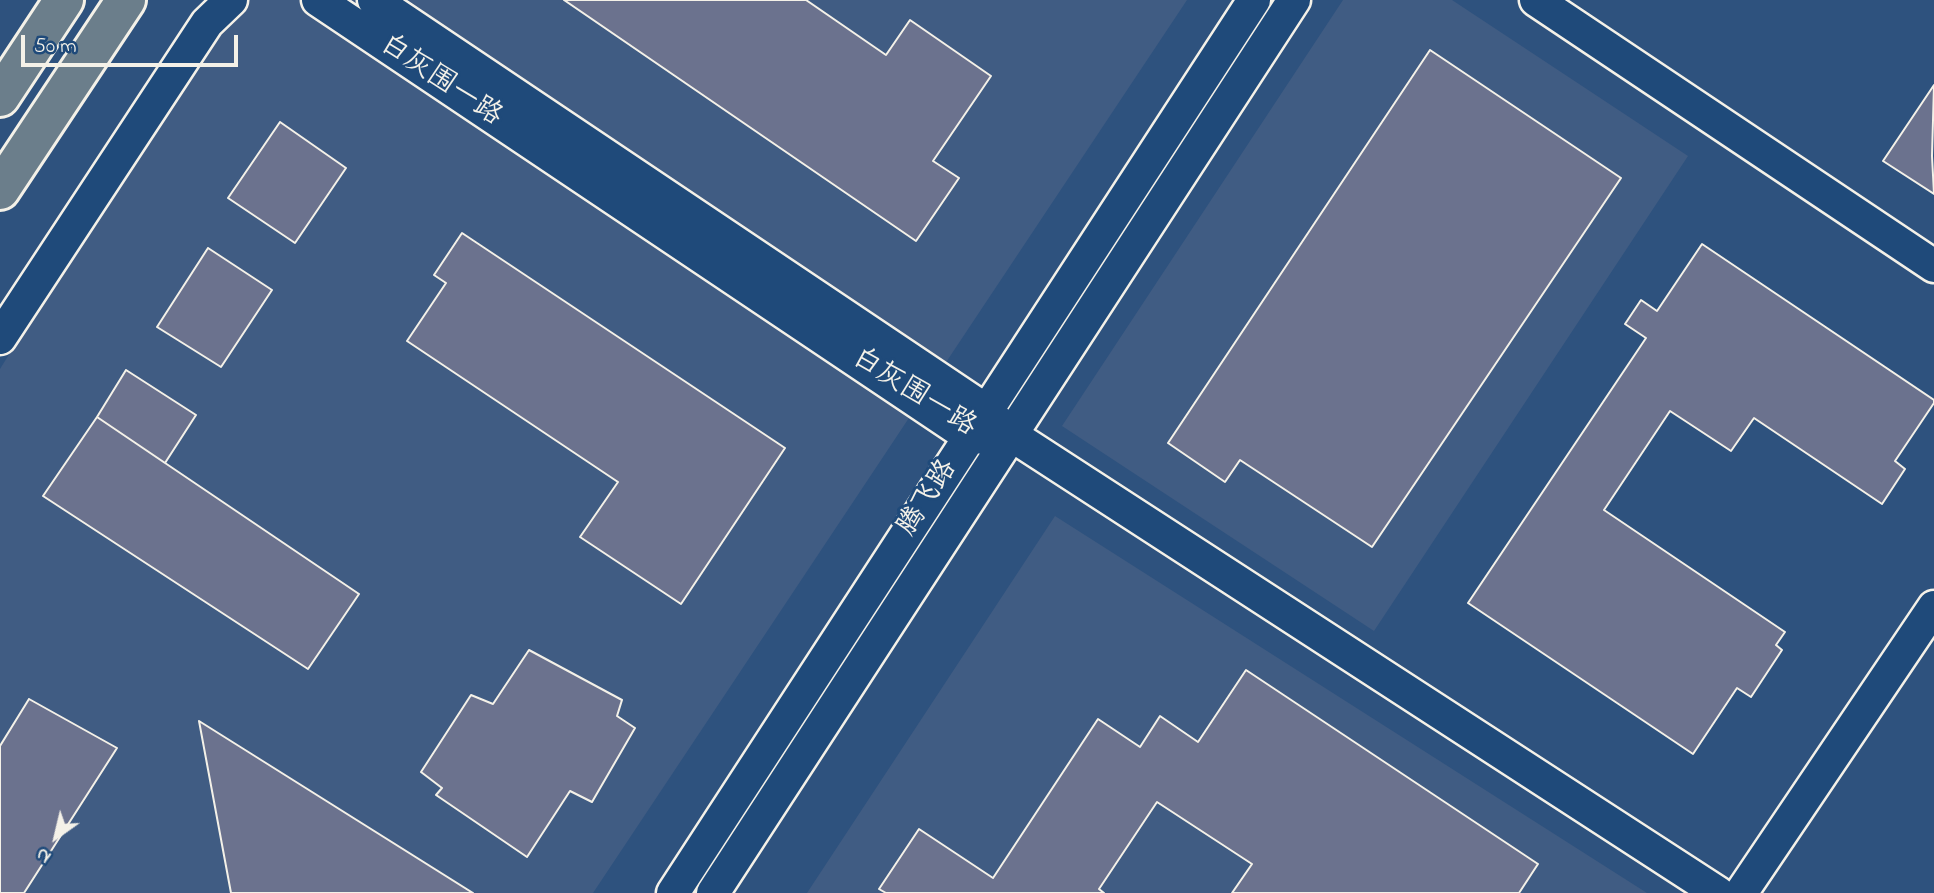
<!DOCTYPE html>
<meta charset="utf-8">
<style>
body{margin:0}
#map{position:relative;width:1934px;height:893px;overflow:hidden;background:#2e527e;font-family:"Indie Flower",sans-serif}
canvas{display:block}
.north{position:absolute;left:21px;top:802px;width:70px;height:70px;-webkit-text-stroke:5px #1f4a7a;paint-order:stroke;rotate:214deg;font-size:19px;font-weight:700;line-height:28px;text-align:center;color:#f4f1e8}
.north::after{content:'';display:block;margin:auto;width:24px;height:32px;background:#f4f1e8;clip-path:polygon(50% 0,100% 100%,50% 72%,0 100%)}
.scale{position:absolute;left:21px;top:35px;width:217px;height:32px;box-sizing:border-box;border:4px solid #f4f1e8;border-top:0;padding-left:9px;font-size:21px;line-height:24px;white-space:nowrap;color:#f4f1e8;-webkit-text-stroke:5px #1f4a7a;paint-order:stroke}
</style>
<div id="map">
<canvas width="1934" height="893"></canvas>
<div class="north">N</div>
<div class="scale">50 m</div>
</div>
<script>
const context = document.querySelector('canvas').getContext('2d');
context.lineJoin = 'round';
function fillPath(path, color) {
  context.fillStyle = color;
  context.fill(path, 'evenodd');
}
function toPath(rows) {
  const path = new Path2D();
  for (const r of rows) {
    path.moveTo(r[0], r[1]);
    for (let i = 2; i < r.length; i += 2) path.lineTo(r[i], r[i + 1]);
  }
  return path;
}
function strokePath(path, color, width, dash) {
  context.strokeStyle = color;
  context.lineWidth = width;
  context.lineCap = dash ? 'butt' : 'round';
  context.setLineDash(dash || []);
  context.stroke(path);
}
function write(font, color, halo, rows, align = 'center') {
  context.font = font + ' "Indie Flower","LXGW WenKai TC",sans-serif';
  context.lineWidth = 6;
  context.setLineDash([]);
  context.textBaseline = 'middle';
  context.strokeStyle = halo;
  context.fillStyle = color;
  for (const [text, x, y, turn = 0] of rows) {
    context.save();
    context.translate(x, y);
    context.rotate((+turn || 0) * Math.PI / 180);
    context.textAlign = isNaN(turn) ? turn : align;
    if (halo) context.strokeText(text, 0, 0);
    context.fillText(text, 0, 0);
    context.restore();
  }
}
const built = toPath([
 [230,0,1187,0,593,893,0,893,0,369],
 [1343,0,1452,0,1688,156,1374,631,1062,426],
 [1055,516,1647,893,807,893]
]);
const building = toPath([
 [564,0,806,0,886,55,910,20,991,76,933,161,959,178,916,241,564,0],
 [1430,50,1621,178,1372,547,1240,460,1225,482,1168,443,1430,50],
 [1934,85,1932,156,1934,194,1883,161,1934,85],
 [280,122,346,168,295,243,228,198,280,122],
 [462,233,785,448,681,604,580,537,618,482,407,341,446,283,434,275,462,233],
 [1702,244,1934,400,1934,403,1895,461,1905,469,1882,504,1754,418,1731,451,1670,411,1604,510,1785,632,1776,645,1782,650,1751,697,1737,688,1693,754,1468,603,1646,338,1625,324,1641,300,1657,311,1702,244],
 [208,248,272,290,221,367,157,327,208,248],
 [126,370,196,415,165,463,97,417,126,370],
 [97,417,359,594,308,669,43,496,97,417],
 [529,650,622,700,617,716,635,728,592,802,570,791,527,857,436,795,442,788,421,772,471,695,493,704,529,650],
 [1246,670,1538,864,1519,893,1232,893,1252,864,1157,802,1099,889,1104,893,886,893,879,889,919,829,993,878,1098,719,1140,747,1160,716,1198,742,1246,670],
 [29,699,117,748,24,893,0,893,0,746,29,699],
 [199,721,473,893,231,893,199,721]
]);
const minor = toPath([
 [318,0,970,437,992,438],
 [374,0,987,411,1010,434,1718,893],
 [1536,0,1934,266],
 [0,338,207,23,231,0],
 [673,893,1254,0],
 [713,893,1294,0],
 [1741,893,1934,607]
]);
const major = toPath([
 [0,97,64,0],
 [0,190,126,0]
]);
const streetNames = [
 ["白灰围一路",440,82,34],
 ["白灰围一路",913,394,32],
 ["腾飞路",929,499,-57]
];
fillPath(built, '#405c83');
fillPath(building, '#6b728e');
strokePath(building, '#f4f1e8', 2);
strokePath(minor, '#f4f1e8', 37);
strokePath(major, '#f4f1e8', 44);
strokePath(minor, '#1f4a7a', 32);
strokePath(major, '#6b7e8b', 38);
write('28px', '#f4f1e8', '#1f4a7a', streetNames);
</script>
